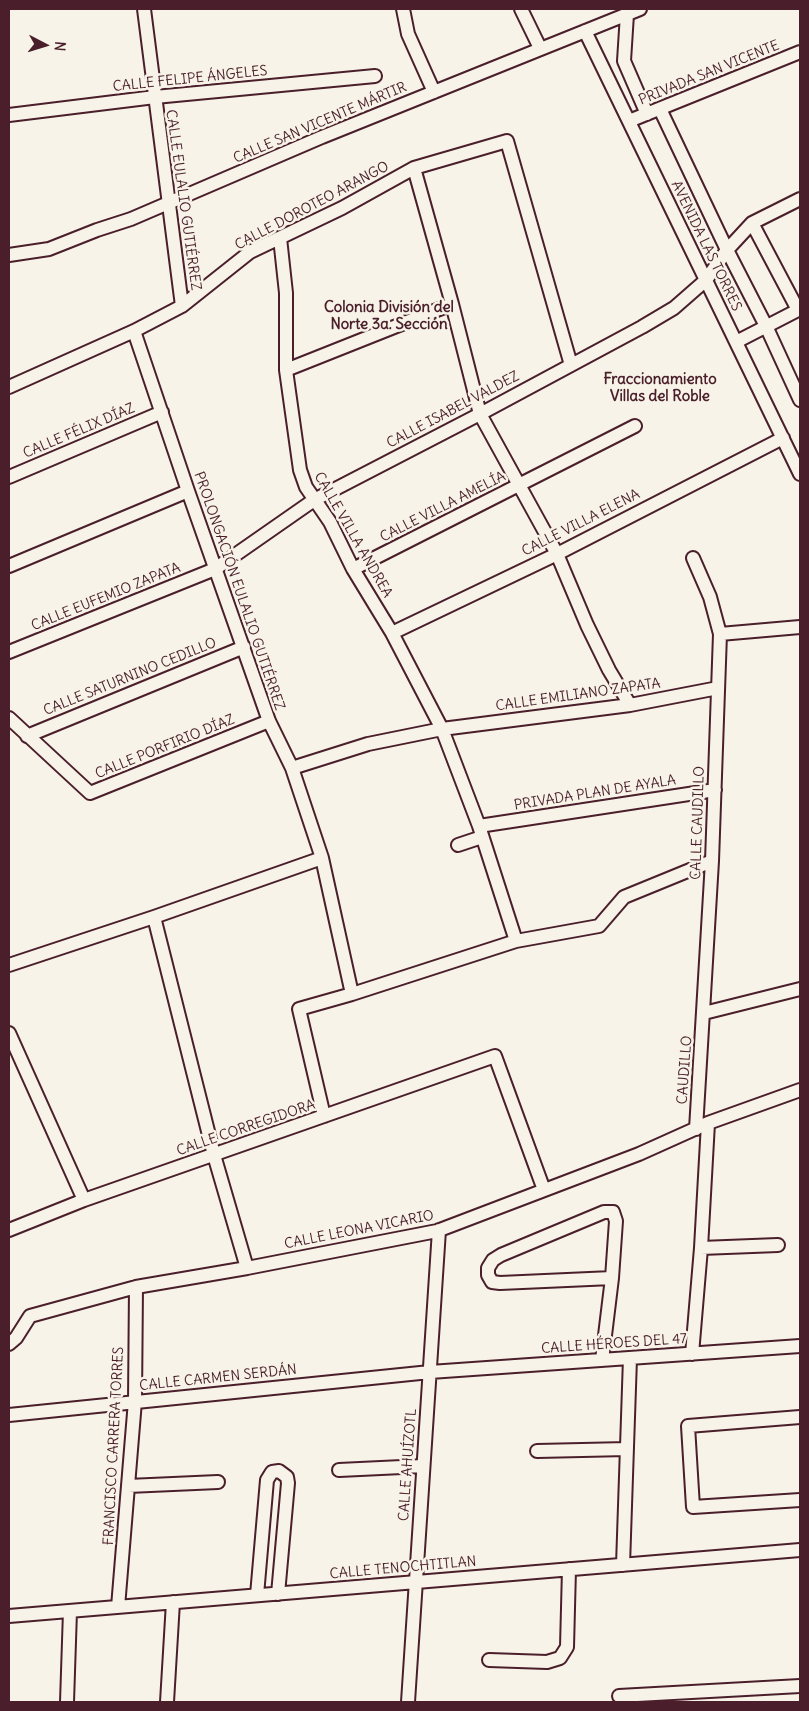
<!DOCTYPE html>
<meta charset="utf-8">
<style>
body{margin:0}
#map{position:relative;width:809px;height:1711px;overflow:hidden;background:#f7f3e8;font-family:Delius,sans-serif}
canvas{display:block}
.frame{position:absolute;inset:0;border:10px solid #4a1f2b;pointer-events:none}
.north{position:absolute;left:20px;top:20px;width:50px;height:50px;-webkit-text-stroke:4px #f7f3e8;paint-order:stroke;rotate:95deg;font-size:14px;font-weight:700;line-height:20px;text-align:center;color:#4a1f2b}
.north::after{content:'';display:block;margin:auto;width:18px;height:22px;background:#4a1f2b;clip-path:polygon(50% 0,100% 100%,50% 72%,0 100%)}
</style>
<div id="map">
<canvas width="809" height="1711"></canvas>
<div class="frame"></div>
<div class="north">N</div>
</div>
<script>
const context = document.querySelector('canvas').getContext('2d');
context.lineJoin = 'round';
function toPath(rows) {
  const path = new Path2D();
  for (const r of rows) {
    path.moveTo(r[0], r[1]);
    for (let i = 2; i < r.length; i += 2) path.lineTo(r[i], r[i + 1]);
  }
  return path;
}
function strokePath(path, color, width, dash) {
  context.strokeStyle = color;
  context.lineWidth = width;
  context.lineCap = dash ? 'butt' : 'round';
  context.setLineDash(dash || []);
  context.stroke(path);
}
function write(font, color, halo, rows, align = 'center') {
  context.font = font + ' Delius,sans-serif';
  context.lineWidth = 5;
  context.setLineDash([]);
  context.textBaseline = 'middle';
  context.strokeStyle = halo;
  context.fillStyle = color;
  for (const [text, x, y, turn = 0] of rows) {
    context.save();
    context.translate(x, y);
    context.rotate((+turn || 0) * Math.PI / 180);
    context.textAlign = isNaN(turn) ? turn : align;
    if (halo) context.strokeText(text, 0, 0);
    context.fillText(text, 0, 0);
    context.restore();
  }
}
const street = toPath([
 [144,9,182,306],
 [403,9,408,34,434,92],
 [521,9,540,48],
 [627,14,624,61,647,114],
 [585,31,800,474],
 [660,109,727,250,766,326,800,400],
 [9,115,155,97,375,76],
 [629,121,800,52],
 [414,168,452,304,480,414,557,554,587,625,609,670,630,705],
 [752,223,798,310],
 [280,238,286,293,286,370,300,470,306,487,330,522,353,569,392,633,442,729,479,826,516,941],
 [9,255,49,249,97,230,131,219,322,137,640,9],
 [134,331,188,491,269,721,292,768,322,858,352,994],
 [736,342,800,309],
 [286,370,452,304],
 [9,387,134,331,182,306,250,252,342,208,414,168,507,141,571,365],
 [9,477,162,412],
 [693,558,710,597,720,634,712,861,696,1129],
 [9,566,188,491],
 [353,569,635,426],
 [392,633,557,554,783,438],
 [720,634,800,627],
 [9,652,215,569,314,500,480,414,642,327,674,308,706,280,727,250,752,223,800,199],
 [9,718,90,793,269,721],
 [27,736,244,647],
 [292,768,368,744,442,729,630,705,718,688],
 [479,826,715,790],
 [458,845,482,837],
 [154,917,214,1155,247,1268],
 [9,965,154,917,322,858],
 [704,1013,800,989],
 [9,1033,84,1200],
 [324,1116,299,1009,352,994,516,941,599,926,624,897,712,861],
 [9,1230,84,1200,495,1056,544,1190],
 [701,1248,778,1245],
 [9,1344,16,1338,30,1316,136,1287,247,1268,437,1231,639,1154,708,1123,800,1090],
 [692,1354,701,1248,708,1123],
 [602,1360,612,1278,616,1221,613,1212,604,1212,501,1255,493,1260,488,1268,488,1275,492,1282,500,1283,612,1278],
 [9,1415,430,1372,800,1346],
 [800,1417,688,1426,693,1507,800,1500],
 [537,1451,627,1449],
 [339,1470,423,1466],
 [128,1486,218,1482],
 [623,1565,630,1358],
 [257,1595,267,1480,272,1472,279,1471,287,1477,288,1483,278,1594],
 [118,1607,135,1401,136,1287],
 [9,1616,800,1550],
 [489,1660,547,1662,560,1658,567,1647,569,1569],
 [619,1696,800,1686],
 [67,1702,70,1611],
 [167,1702,173,1602],
 [408,1702,439,1230]
]);
const streetNames = [
 ["PRIVADA SAN VICENTE",709,73,-22],
 ["CALLE FELIPE ÁNGELES",190,79,-6],
 ["CALLE SAN VICENTE MÁRTIR",320,123,-23],
 ["CALLE EULALIO GUTIÉRREZ",183,200,82],
 ["CALLE DOROTEO ARANGO",312,206,-28],
 ["AVENIDA LAS TORRES",706,246,64],
 ["CALLE ISABEL VALDEZ",453,410,-28],
 ["CALLE FÉLIX DÍAZ",79,431,-23],
 ["CALLE VILLA AMELÍA",443,507,-27],
 ["CALLE VILLA ELENA",581,523,-27],
 ["CALLE VILLA ANDREA",353,535,60],
 ["PROLONGACIÓN EULALIO GUTIÉRREZ",239,591,71],
 ["CALLE EUFEMIO ZAPATA",106,597,-22],
 ["CALLE SATURNINO CEDILLO",130,677,-22],
 ["CALLE EMILIANO ZAPATA",578,695,-8],
 ["CALLE PORFIRIO DÍAZ",165,747,-22],
 ["PRIVADA PLAN DE AYALA",595,793,-9],
 ["CALLE CAUDILLO",698,823,-88],
 ["CAUDILLO",685,1070,-86],
 ["CALLE CORREGIDORA",246,1128,-19],
 ["CALLE LEONA VICARIO",359,1230,-11],
 ["CALLE HÉROES DEL 47",614,1344,-4],
 ["CALLE CARMEN SERDÁN",218,1378,-6],
 ["FRANCISCO CARRERA TORRES",114,1446,-87],
 ["CALLE AHUÍZOTL",408,1465,-86],
 ["CALLE TENOCHTITLAN",403,1568,-5]
];
const neighbourhoodNames = [
 ["Colonia División del",389,308],
 ["Norte 3a. Sección",389,325],
 ["Fraccionamiento",660,380],
 ["Villas del Roble",660,397]
];
strokePath(street, '#4a1f2b', 16);
strokePath(street, '#f7f3e8', 12);
write('14px', '#4a1f2b', '#f7f3e8', streetNames);
write('bold 15px', '#4a1f2b', '#f7f3e8', neighbourhoodNames);
</script>
